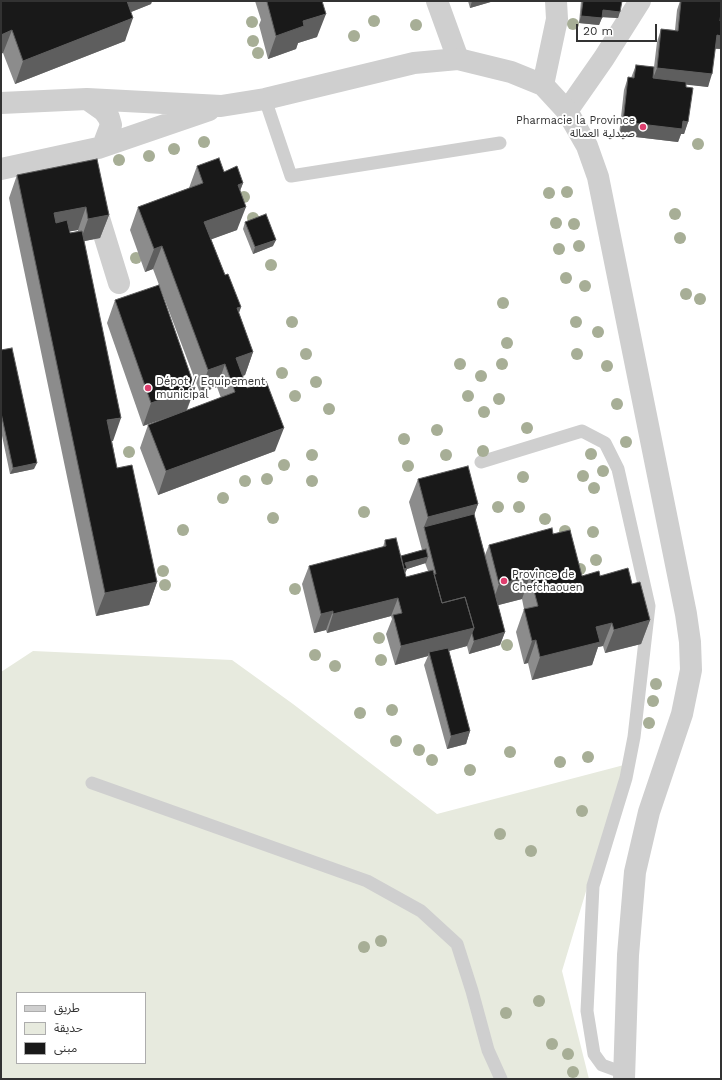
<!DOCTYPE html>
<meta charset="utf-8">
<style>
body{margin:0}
#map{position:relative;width:722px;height:1080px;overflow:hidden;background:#fff;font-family:"Work Sans","Noto Sans Arabic",sans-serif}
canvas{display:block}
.frame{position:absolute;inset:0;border:2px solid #323232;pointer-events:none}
.legend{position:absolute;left:16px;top:992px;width:130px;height:72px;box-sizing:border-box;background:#fff;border:1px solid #adadad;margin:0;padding:5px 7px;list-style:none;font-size:12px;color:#323232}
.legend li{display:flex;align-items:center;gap:8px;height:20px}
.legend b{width:20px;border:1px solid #adadad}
.scale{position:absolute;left:576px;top:24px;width:81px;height:18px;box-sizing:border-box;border:2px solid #323232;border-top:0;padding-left:5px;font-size:12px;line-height:14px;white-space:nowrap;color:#323232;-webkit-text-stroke:3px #fff;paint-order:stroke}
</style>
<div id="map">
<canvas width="722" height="1080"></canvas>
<div class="frame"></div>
<ul class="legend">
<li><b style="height:5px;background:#cfcfcf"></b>طريق</li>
<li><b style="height:11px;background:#e7eade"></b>حديقة</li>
<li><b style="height:11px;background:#191919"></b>مبنى</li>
</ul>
<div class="scale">20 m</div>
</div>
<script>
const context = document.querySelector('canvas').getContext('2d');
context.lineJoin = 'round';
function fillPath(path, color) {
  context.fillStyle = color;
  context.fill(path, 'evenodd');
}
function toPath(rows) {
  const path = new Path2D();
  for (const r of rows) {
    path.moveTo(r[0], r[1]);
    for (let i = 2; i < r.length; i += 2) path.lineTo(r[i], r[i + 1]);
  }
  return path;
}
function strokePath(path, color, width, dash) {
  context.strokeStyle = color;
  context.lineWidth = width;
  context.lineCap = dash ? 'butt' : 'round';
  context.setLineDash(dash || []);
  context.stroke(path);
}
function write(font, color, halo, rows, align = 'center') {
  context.font = font + ' "Work Sans","Noto Sans Arabic",sans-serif';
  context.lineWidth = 4;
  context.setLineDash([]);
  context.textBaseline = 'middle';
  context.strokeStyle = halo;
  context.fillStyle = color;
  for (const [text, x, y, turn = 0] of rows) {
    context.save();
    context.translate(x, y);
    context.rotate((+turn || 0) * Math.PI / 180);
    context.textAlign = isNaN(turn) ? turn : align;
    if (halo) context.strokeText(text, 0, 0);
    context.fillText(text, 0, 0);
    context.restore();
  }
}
const green = toPath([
 [33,651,232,660,293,704,437,814,624,765,562,971,589,1079,1,1079,1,672],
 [17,993,145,993,145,1063,17,1063]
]);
const service = toPath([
 [265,99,291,176,500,143],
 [481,462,582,431,605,443,618,469,649,606,634,737,626,778,593,886,587,1011,594,1054,602,1065,624,1073],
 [92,783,367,881,421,911,457,944,472,991,488,1050,501,1079]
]);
const minor = toPath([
 [437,1,458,59],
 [567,111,604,58,640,1],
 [94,202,119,283]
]);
const tertiary = toPath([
 [543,85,557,19,556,1],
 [87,99,104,111,109,118,111,125,103,146],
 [1,103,87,99,221,106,265,99,414,63,458,59,511,72,543,85,567,111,587,146,598,177,686,614,690,642,691,670,682,714,649,812,635,872,628,955,624,1079],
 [1,169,98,148,209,110]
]);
const trees = [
 [374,21],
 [252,22],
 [573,24],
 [416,25],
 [354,36],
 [253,41],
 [258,53],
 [204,142],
 [698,144],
 [174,149],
 [149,156],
 [119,160],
 [567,192],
 [549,193],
 [244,197],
 [675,214],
 [253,218],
 [556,223],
 [574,224],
 [680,238],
 [579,246],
 [559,249],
 [136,258],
 [271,265],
 [566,278],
 [585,286],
 [686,294],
 [700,299],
 [503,303],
 [292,322],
 [576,322],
 [598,332],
 [507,343],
 [306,354],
 [577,354],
 [460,364],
 [502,364],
 [607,366],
 [282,373],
 [481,376],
 [316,382],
 [295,396],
 [468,396],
 [499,399],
 [617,404],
 [329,409],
 [484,412],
 [527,428],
 [437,430],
 [404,439],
 [626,442],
 [483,451],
 [129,452],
 [591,454],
 [312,455],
 [446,455],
 [284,465],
 [408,466],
 [603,471],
 [583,476],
 [523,477],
 [267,479],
 [245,481],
 [312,481],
 [594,488],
 [223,498],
 [498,507],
 [519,507],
 [364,512],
 [273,518],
 [545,519],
 [183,530],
 [565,531],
 [593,532],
 [596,560],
 [580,569],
 [163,571],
 [165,585],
 [295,589],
 [379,638],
 [507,645],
 [315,655],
 [381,660],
 [335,666],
 [656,684],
 [653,701],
 [392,710],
 [360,713],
 [649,723],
 [396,741],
 [419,750],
 [510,752],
 [588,757],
 [432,760],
 [560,762],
 [470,770],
 [582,811],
 [500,834],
 [531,851],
 [381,941],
 [364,947],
 [539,1001],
 [506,1013],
 [552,1044],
 [568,1054],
 [573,1072]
];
const wall = toPath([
 [1,1,152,1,151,4,131,12,125,41,15,84,3,53],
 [255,1,322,1,317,37,298,43,296,49,268,59,259,25,261,20],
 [468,1,494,1,470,8],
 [581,1,622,1,618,18,602,17,599,25,579,23],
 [680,1,721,1,721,49,715,49,708,87,686,84,688,122,684,134,681,134,678,142,619,135,624,90,628,77,631,78,636,65,654,67,657,42,661,29,675,30,677,10],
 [197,166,224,172,243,183,240,191,237,230,211,239,225,275,241,307,239,313,253,352,245,375,243,376,247,388,275,451,158,495,140,448,148,425,165,418,143,426,107,323,115,300,195,388,187,410,221,398,217,387,200,393,153,269,145,272,130,230,138,207,189,188],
 [17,175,109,215,100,238,84,241,113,441,112,441,117,468,157,582,149,605,96,616,9,198],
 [78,230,78,231,70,233,70,231],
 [245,222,273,246,253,254,243,229],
 [1,350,34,469,10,474,1,431],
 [418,479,478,504,474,514,485,555,489,545,553,534,582,576,600,576,632,584,650,620,641,644,605,653,603,646,598,647,592,665,532,680,528,663,524,664,516,632,524,609,522,599,498,605,505,632,500,645,469,654,467,646,449,651,470,731,466,744,447,749,424,665,428,656,395,665,386,634,392,619,391,616,327,633,326,630,314,633,302,584,309,566,383,547,385,540,401,556,422,550,409,502],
 [425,563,428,571,406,577,405,573,407,569]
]);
const shadedWall = toPath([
 [122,1,152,1,151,4,116,18],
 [472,1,494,1,470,8],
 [603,10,620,12,618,18,600,17],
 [326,14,317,37,298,43,296,49,268,59,276,36,303,21],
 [581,16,602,18,599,25,579,23],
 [133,18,125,41,15,84,23,61],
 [12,30,3,53,1,54,1,35],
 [717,35,721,36,721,49,712,48],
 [657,68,712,74,708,87,652,81],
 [683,121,688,122,684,134,681,134,678,142,619,135,623,122],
 [243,183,234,206,238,185],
 [86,207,78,230,45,236,54,213],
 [246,207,237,230,196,245,204,222],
 [109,215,100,238,80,242,88,219],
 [276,240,273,246,253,254,255,247],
 [162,246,153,269,145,272,154,249],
 [241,307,232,330,237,308],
 [253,352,245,375,231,380,236,358],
 [225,364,217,387,200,393,208,370],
 [195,388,186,411,143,426,151,403],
 [121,418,113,441,99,443,107,420],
 [284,428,275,451,158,495,166,471],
 [37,463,34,469,10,474,13,468],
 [478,504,470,527,424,527,428,517],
 [428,557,426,563,407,569,404,575,399,576,405,563],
 [530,576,522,599,491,607,499,584],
 [157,582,149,605,96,616,105,593],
 [398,598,391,616,327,633,333,614],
 [333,611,326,630,314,633,321,614],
 [650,620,641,644,605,653,614,630],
 [612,623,603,646,598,647,592,665,532,680,540,657,596,627],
 [474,628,467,646,430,656,429,652,428,656,395,665,401,646],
 [505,632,500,645,469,654,474,641],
 [536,640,528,663,524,664,532,641],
 [470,731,466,744,447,749,451,736]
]);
const building = toPath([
 [1,1,127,1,133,18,23,61,12,30,1,35,1,1],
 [270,1,322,1,326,14,303,21,304,26,276,36,267,2,270,1],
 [583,1,622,1,620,12,603,10,602,18,581,16,583,1],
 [681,1,721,1,721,12,720,21,721,21,721,36,717,35,712,74,657,68,661,29,678,31,681,1],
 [636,65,654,67,653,78,686,82,686,87,693,88,688,122,683,121,682,129,623,122,628,77,634,78,636,65],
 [219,158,224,172,237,166,243,183,238,185,246,207,204,222,225,275,228,274,241,307,237,308,253,352,236,358,247,388,266,381,284,428,166,471,148,425,235,392,225,364,208,370,162,246,154,249,138,207,203,183,197,166,219,158],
 [97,159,109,215,88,219,86,207,54,213,56,223,67,220,70,233,82,231,121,418,107,420,117,468,132,465,157,582,105,593,17,175,97,159],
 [266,214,276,240,255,247,245,222,266,214],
 [159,285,195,388,151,403,115,300,159,285],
 [12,348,37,463,13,468,1,413,1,350,12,348],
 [468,466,478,504,428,517,418,479,468,466],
 [474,514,505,632,474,641,472,633,474,628,465,597,442,603,434,574,436,574,424,527,474,514],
 [552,528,553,534,570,530,582,576,599,571,600,576,628,568,632,584,640,582,650,620,614,630,612,623,596,627,600,642,540,657,536,640,532,641,524,609,538,606,530,576,499,584,489,545,552,528],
 [396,538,406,577,433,570,442,603,465,597,474,628,401,646,393,615,402,613,398,598,333,614,333,611,321,614,309,566,386,546,385,540,396,538],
 [426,549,428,557,405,563,407,568,404,569,401,556,426,549],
 [448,648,470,731,451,736,429,652,448,648]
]);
const markers = [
 [643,127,4,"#de3e6e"],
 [148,388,4,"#de3e6e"],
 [504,581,4,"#de3e6e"]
];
const poiNames = [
 ["Pharmacie la Province",635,121,"right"],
 ["صيدلية العمالة",635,134,"right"],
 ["Dépot / Equipement",156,382],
 ["municipal",156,395],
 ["Province de",512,575],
 ["Chefchaouen",512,588]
];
fillPath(green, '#e7eade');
strokePath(service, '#cfcfcf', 13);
strokePath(minor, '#cfcfcf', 22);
strokePath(tertiary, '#cfcfcf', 22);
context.fillStyle = '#a7ae96';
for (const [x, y] of trees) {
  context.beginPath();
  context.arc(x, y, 6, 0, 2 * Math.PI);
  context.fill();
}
fillPath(wall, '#8c8c8c');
fillPath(shadedWall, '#5e5e5e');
fillPath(building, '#191919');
strokePath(building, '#5e5e5e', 1);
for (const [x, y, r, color] of markers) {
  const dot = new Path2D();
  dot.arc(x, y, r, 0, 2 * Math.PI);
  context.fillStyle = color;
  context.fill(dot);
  strokePath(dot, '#fff', 1.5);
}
write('11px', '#323232', '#fff', poiNames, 'left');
</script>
